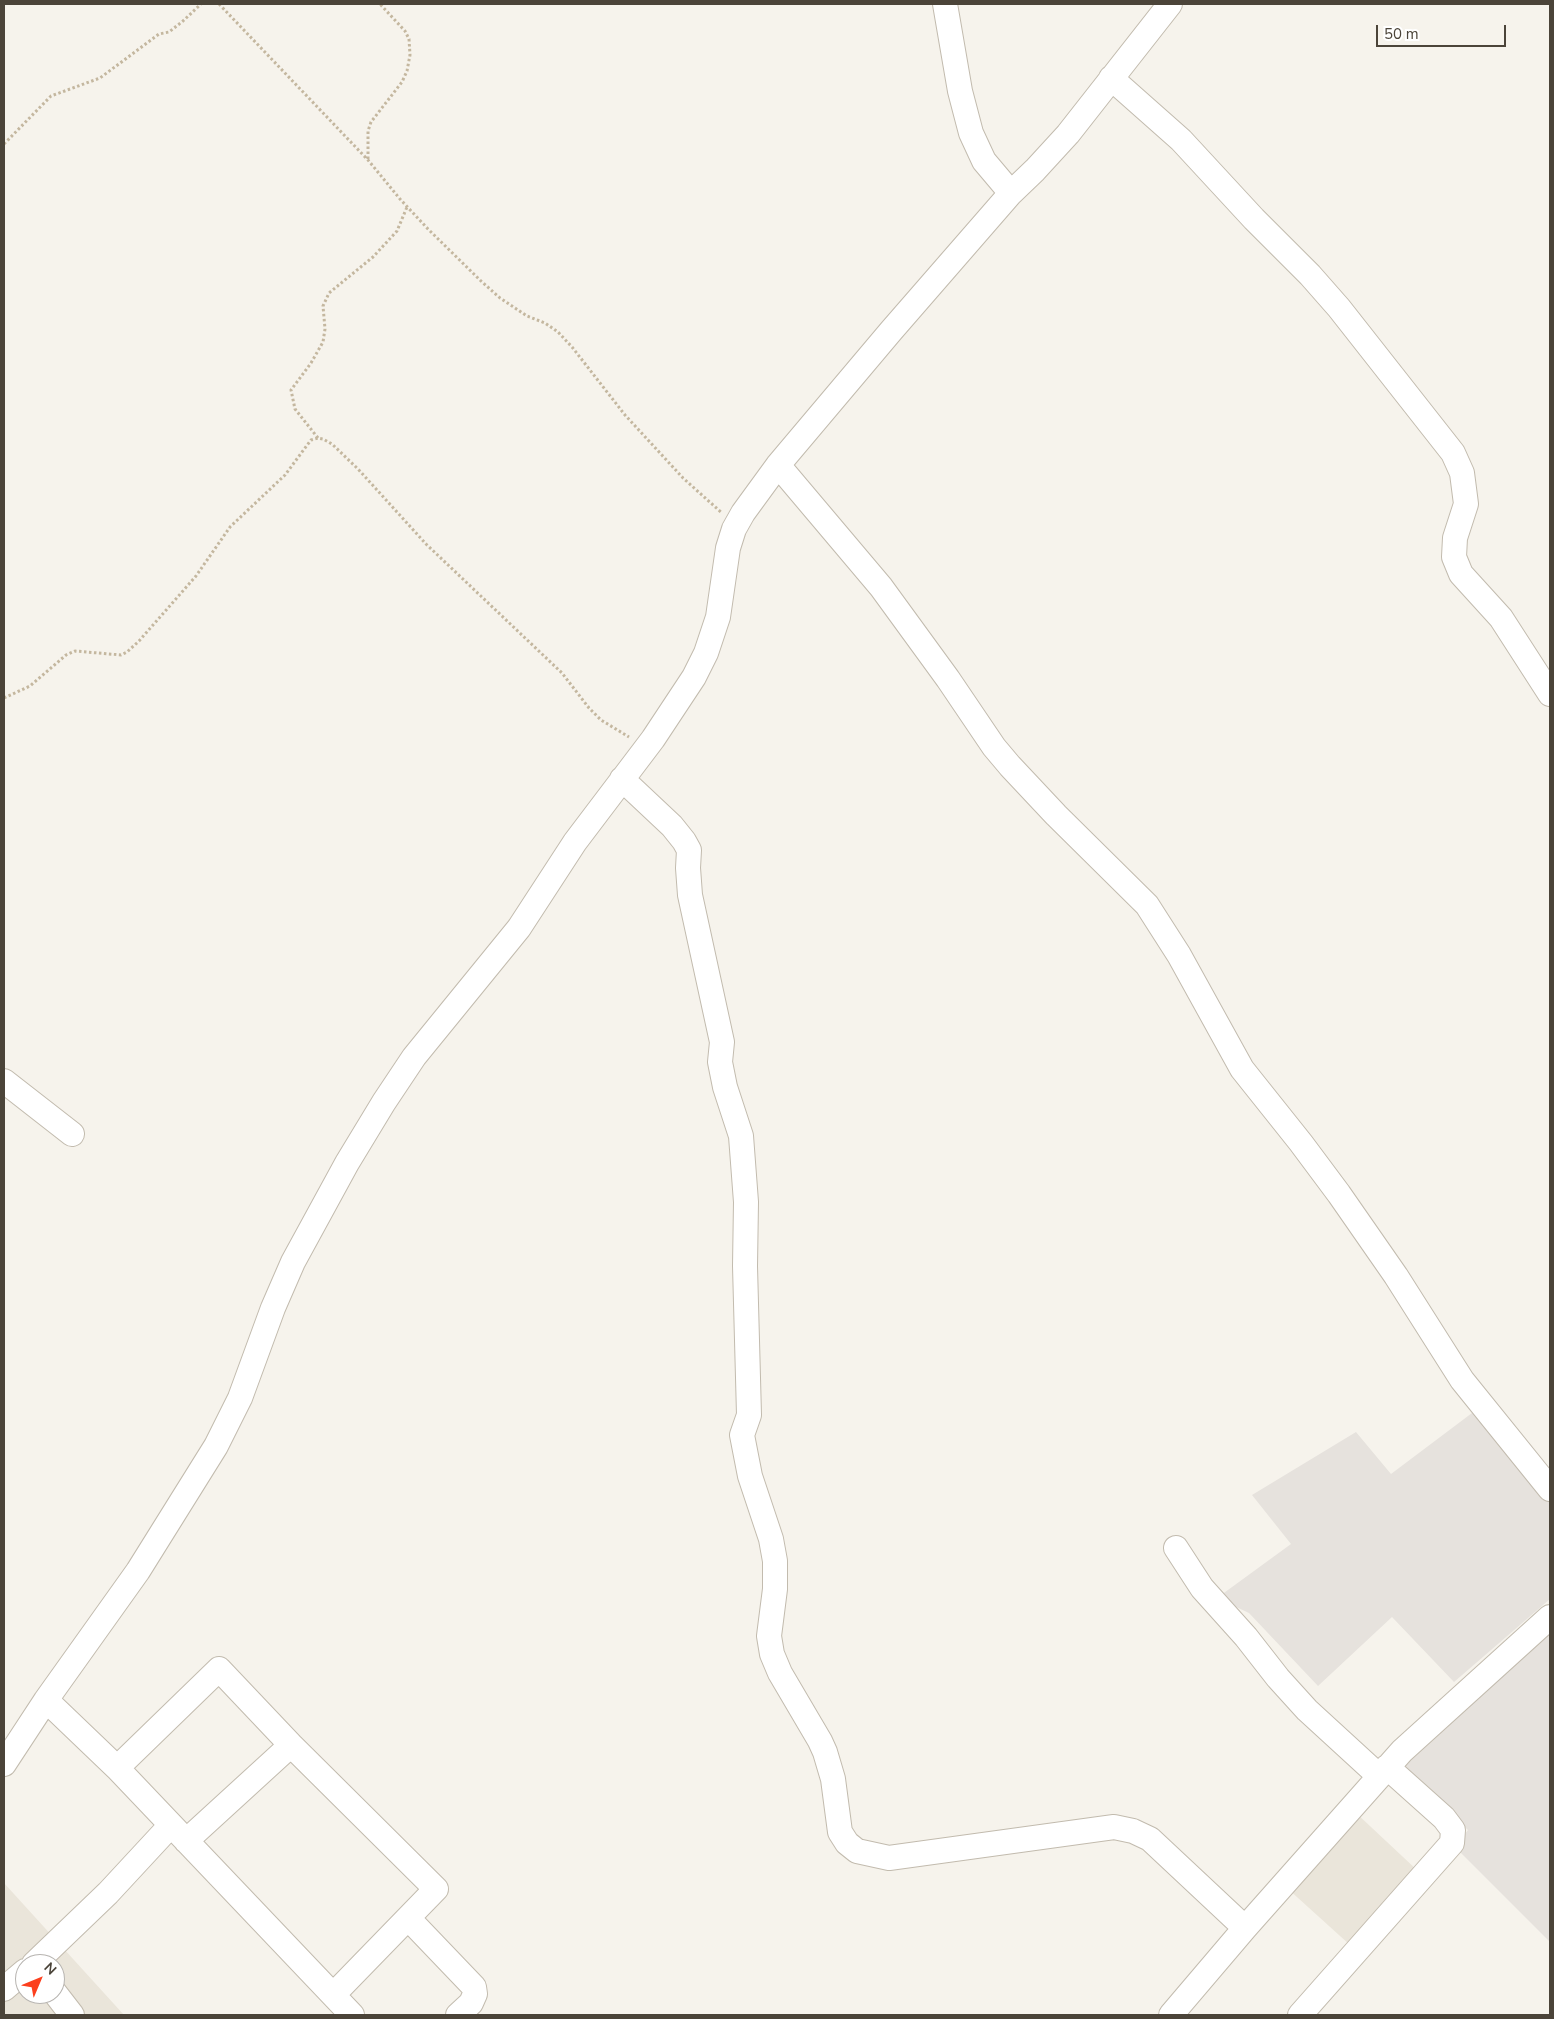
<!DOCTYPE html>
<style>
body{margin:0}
#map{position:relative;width:1554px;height:2019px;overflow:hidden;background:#f6f3ec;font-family:"Nunito Sans",sans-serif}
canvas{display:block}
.frame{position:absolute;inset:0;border:5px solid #4b4439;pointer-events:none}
.north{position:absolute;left:15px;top:1954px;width:50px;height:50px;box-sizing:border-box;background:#fff;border:1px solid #b7b4b0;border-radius:50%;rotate:45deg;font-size:14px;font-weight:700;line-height:20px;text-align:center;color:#4b4439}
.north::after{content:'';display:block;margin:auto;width:18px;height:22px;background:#fc3f1d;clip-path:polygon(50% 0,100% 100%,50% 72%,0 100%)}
.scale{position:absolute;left:1376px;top:25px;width:130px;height:22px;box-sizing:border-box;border:2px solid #4b4439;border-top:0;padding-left:6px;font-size:15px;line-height:18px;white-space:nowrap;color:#4b4439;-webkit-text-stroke:4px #fff;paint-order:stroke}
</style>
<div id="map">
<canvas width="1554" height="2019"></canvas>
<div class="frame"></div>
<div class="north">N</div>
<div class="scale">50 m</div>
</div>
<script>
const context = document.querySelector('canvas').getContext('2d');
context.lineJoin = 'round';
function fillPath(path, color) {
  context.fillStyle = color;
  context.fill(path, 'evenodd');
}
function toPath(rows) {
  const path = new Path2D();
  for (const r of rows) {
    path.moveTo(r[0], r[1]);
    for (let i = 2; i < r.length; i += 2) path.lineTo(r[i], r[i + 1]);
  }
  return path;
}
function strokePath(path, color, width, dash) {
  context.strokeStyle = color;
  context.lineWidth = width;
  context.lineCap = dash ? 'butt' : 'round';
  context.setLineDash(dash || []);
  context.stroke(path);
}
const residential = toPath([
 [1355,1812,1418,1871,1350,1945,1287,1888],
 [4,1883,124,2015,4,2015],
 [25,1964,55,1964,55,1994,25,1994]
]);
const industrial = toPath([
 [1476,1410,1550,1500,1550,1599,1454,1682,1392,1617,1318,1686,1249,1613,1217,1598,1291,1544,1252,1495,1356,1432,1391,1474],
 [1550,1627,1550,1942,1455,1847,1468,1830,1396,1763]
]);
const path = toPath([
 [219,4,368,160,400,199,428,229,481,281,500,298,527,316,545,323,558,332,572,347,625,415,683,478,722,513],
 [4,144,51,96,100,78,159,34,169,32,183,21,201,4],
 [368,159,368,131,371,122,402,82,407,71,410,55,409,39,405,31,380,4],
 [318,438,295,409,291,390,311,363,323,342,325,329,323,306,329,293,373,257,397,231,407,207],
 [4,698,30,686,66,655,75,651,121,655,127,652,139,641,196,576,230,527,285,475,311,440,318,438,323,439,332,444,358,469,426,544,562,673,589,708,601,720,629,737]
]);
const minor = toPath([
 [945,4,960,91,971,133,984,161,1011,193],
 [1111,78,1181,140,1254,219,1310,275,1339,308,1453,453,1462,473,1466,504,1455,538,1454,557,1461,574,1501,618,1550,694],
 [778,465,881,587,948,679,994,747,1010,766,1056,815,1147,905,1179,955,1242,1069,1301,1143,1339,1194,1396,1276,1462,1380,1550,1489],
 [622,779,672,826,684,841,689,850,688,868,690,895,722,1042,720,1062,725,1087,741,1136,746,1202,745,1266,749,1415,742,1435,750,1476,771,1539,775,1561,775,1589,769,1636,772,1654,780,1673,820,1741,825,1752,833,1779,840,1832,847,1843,857,1851,889,1858,1114,1827,1133,1831,1150,1839,1245,1928],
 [4,1081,72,1134],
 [1176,1548,1202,1588,1246,1637,1278,1678,1307,1710,1379,1776],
 [46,1700,117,1768,352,2015],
 [4,1764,46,1700,138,1571,216,1446,240,1398,273,1308,293,1262,347,1163,384,1102,414,1057,519,928,575,842,653,739,694,677,706,653,718,617,728,548,734,529,743,513,778,465,891,331,1011,193,1035,170,1068,134,1170,4],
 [117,1768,219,1669,291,1745,436,1889,333,1995],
 [186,1841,291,1745],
 [408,1918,474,1987,475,1994,471,2003,458,2015],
 [34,1964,108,1893,171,1825],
 [4,1989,25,1971],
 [55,1993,72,2015],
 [1171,2015,1245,1928,1402,1751,1550,1617],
 [1300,2015,1452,1843,1453,1830,1444,1818,1387,1767]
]);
fillPath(residential, '#eae5da');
fillPath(industrial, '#e6e2dd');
strokePath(minor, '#c2bbae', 26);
strokePath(path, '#c4b79f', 3, [2.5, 2.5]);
strokePath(minor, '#fff', 24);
</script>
